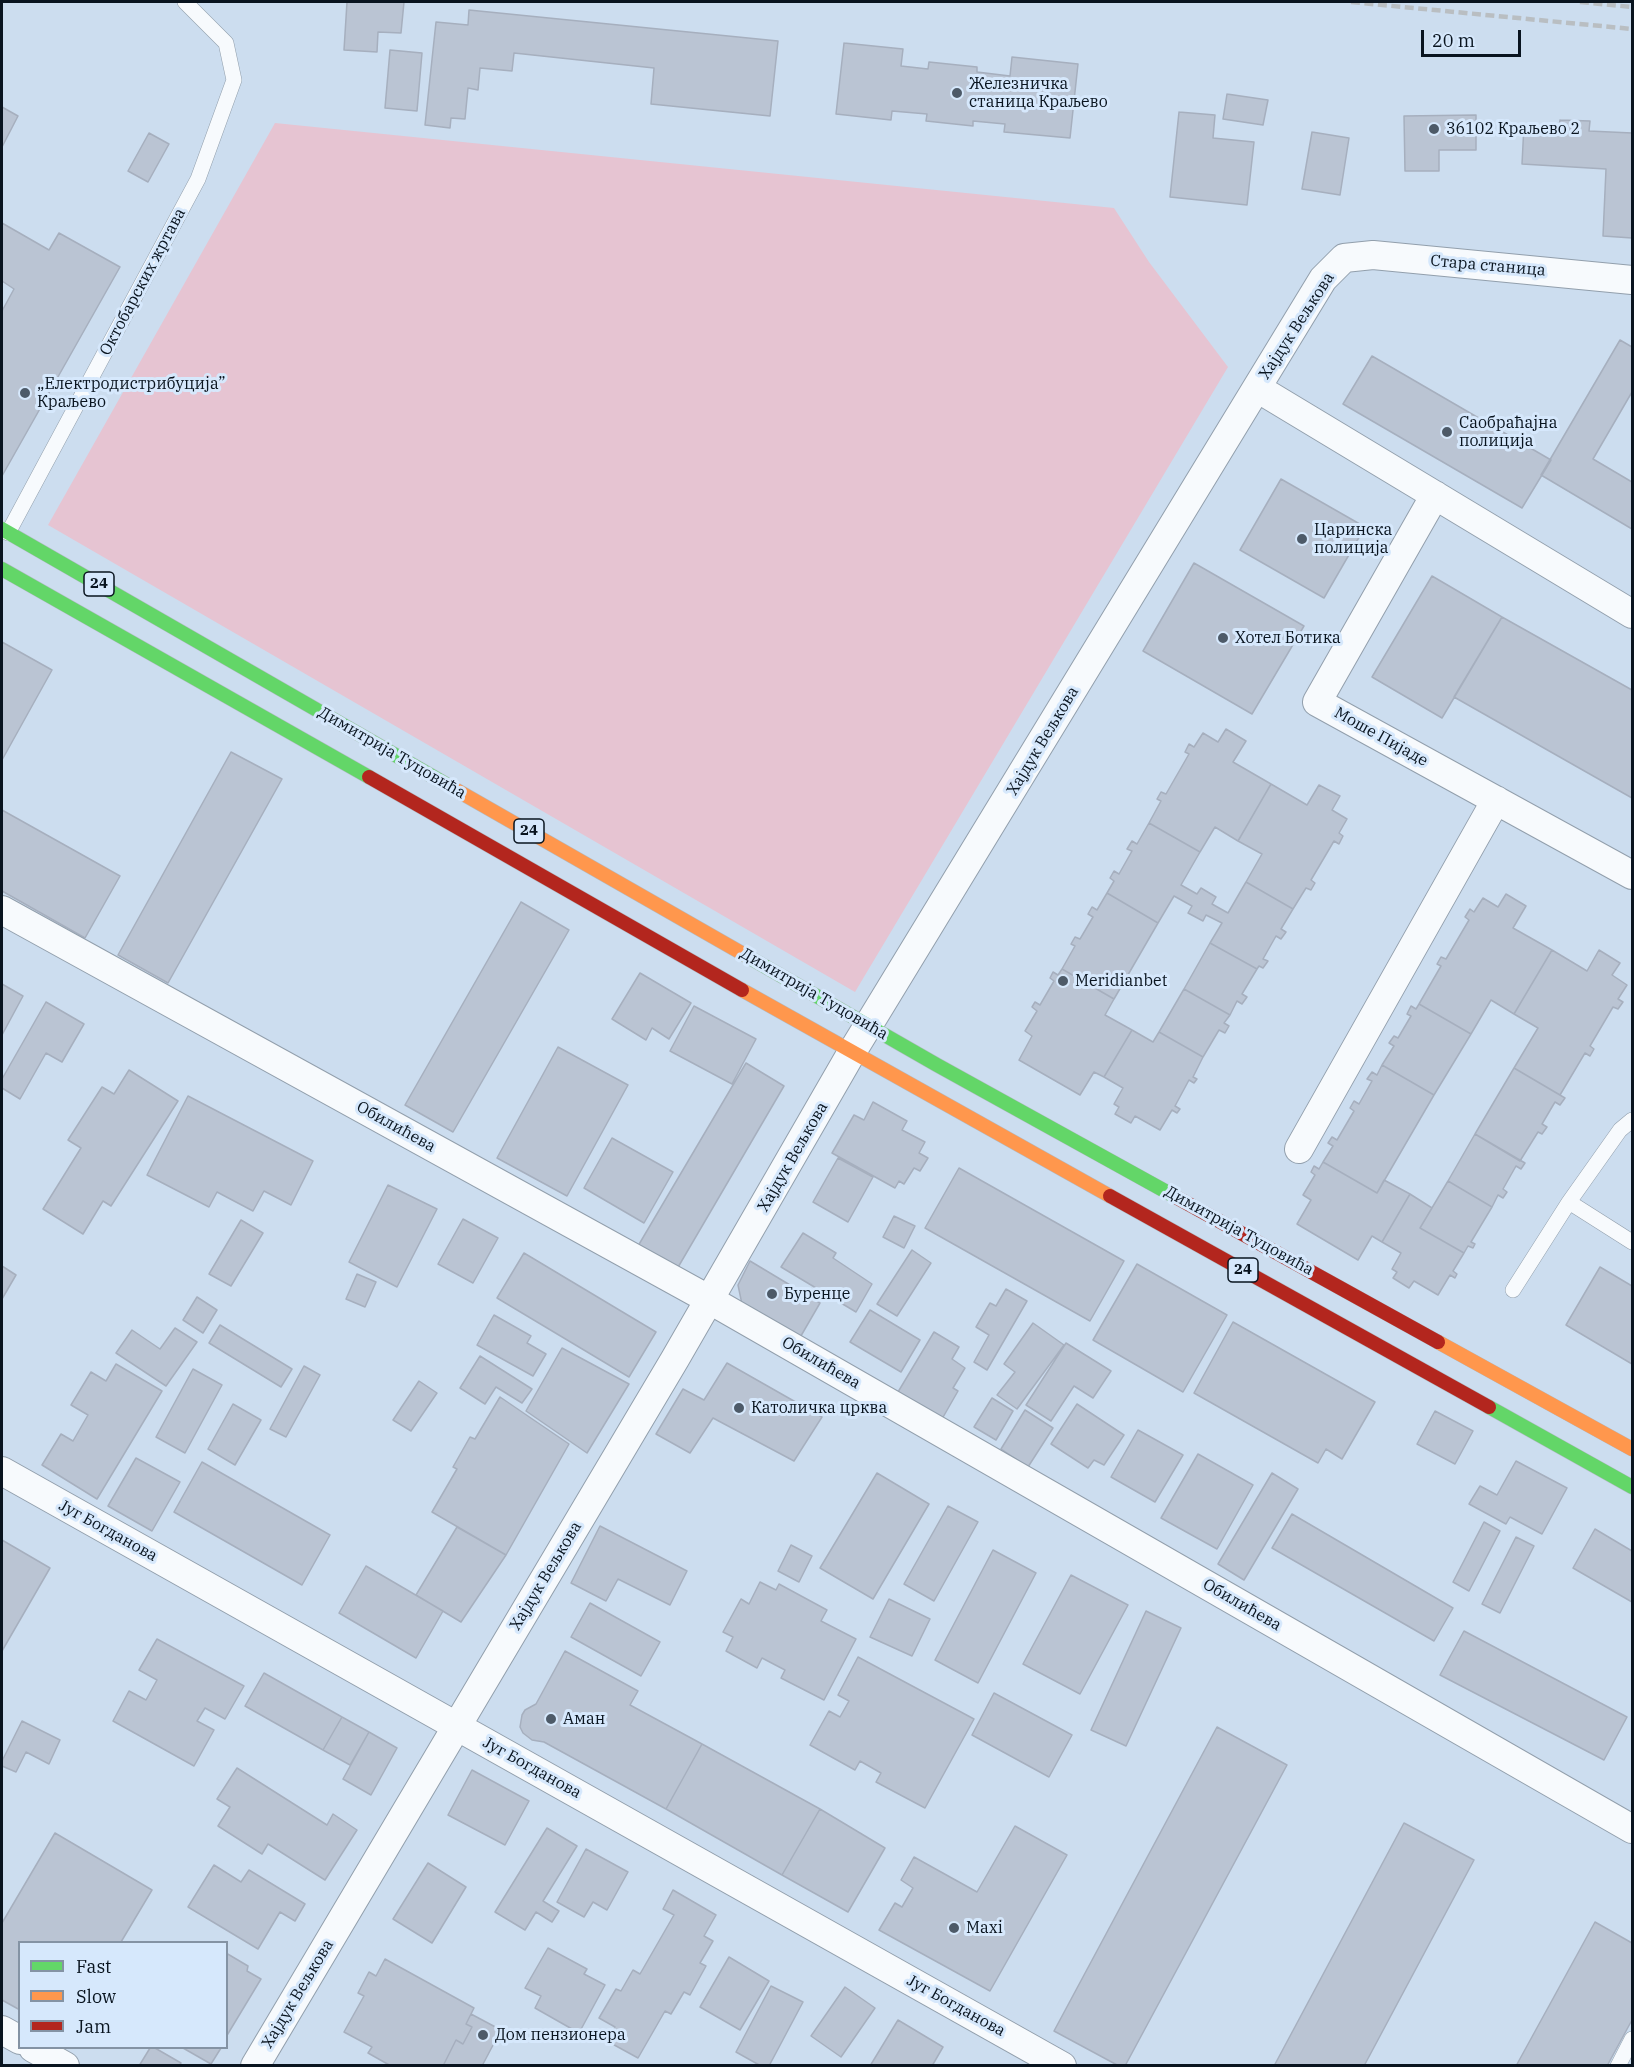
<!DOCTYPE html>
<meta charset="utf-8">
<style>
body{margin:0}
#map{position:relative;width:1634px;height:2067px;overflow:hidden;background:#ccddef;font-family:"IBM Plex Serif",serif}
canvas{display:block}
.frame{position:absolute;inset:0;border:3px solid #09141f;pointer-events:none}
.legend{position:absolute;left:18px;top:1941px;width:210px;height:108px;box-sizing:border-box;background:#d6e8fc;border:2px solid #8493a4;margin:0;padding:8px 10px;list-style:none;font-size:18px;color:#09141f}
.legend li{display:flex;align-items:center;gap:12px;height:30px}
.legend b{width:30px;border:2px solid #8493a4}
.scale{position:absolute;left:1421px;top:30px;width:100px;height:27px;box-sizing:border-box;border:3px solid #09141f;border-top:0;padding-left:8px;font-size:18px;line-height:21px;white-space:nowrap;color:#09141f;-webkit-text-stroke:4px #d6e8fc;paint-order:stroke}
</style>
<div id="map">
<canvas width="1634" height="2067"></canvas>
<div class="frame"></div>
<ul class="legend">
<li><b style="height:8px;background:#63d668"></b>Fast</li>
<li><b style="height:8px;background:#ff974d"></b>Slow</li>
<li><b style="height:8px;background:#b3261e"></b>Jam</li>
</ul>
<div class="scale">20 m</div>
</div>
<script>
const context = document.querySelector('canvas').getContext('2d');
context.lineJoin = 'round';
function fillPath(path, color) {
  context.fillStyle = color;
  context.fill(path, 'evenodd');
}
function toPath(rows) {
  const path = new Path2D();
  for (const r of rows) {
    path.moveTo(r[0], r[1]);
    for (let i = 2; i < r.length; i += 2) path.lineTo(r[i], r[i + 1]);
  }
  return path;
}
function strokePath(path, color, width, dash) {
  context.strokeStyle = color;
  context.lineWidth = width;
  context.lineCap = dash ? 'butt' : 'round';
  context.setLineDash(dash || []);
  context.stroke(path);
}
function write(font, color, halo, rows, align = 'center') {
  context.font = font + ' "IBM Plex Serif",serif';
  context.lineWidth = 6;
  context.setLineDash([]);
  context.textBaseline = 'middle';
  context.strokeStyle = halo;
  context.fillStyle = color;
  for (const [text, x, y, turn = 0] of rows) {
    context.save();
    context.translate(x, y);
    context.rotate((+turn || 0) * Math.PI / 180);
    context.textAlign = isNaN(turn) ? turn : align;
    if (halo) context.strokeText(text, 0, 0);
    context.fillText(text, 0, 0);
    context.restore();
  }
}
const green = toPath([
 [275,123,1114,208,1149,262,1228,367,855,992,48,525]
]);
const building = toPath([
 [347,2,404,2,401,33,378,32,377,52,344,50,347,2],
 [469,10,778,41,770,116,651,104,654,68,514,53,512,71,480,68,478,90,468,88,465,119,451,118,450,128,425,125,436,22,468,25,469,10],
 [844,43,903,49,901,66,928,69,929,62,977,67,977,72,1010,76,1012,57,1078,64,1070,138,1004,132,1005,124,973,121,973,126,926,121,927,114,892,111,891,120,836,114,844,43],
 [390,50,422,53,417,111,385,108,390,50],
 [1227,94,1268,100,1263,125,1223,119,1227,94],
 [2,107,18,116,2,147,2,107],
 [1179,112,1215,115,1213,138,1254,142,1247,205,1170,197,1179,112],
 [1476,115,1476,150,1439,150,1439,171,1405,171,1404,116,1476,115],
 [1560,120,1590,121,1589,131,1632,133,1632,238,1603,236,1606,169,1522,164,1524,125,1559,127,1560,120],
 [1312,132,1349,138,1340,195,1302,189,1312,132],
 [149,133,169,144,148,182,128,171,149,133],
 [2,223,49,250,59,233,120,267,2,476,2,311,14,289,2,281,2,223],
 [1620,340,1632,347,1632,392,1593,459,1632,482,1632,529,1541,475,1620,340],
 [1372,356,1551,460,1522,508,1343,404,1372,356],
 [1281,479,1365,527,1324,598,1240,550,1281,479],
 [1194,563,1304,626,1252,714,1143,651,1194,563],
 [1432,576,1502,617,1442,718,1372,677,1432,576],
 [1502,617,1632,690,1632,798,1454,697,1502,617],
 [2,642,52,670,2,760,2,642],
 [1226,729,1246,741,1233,762,1271,784,1238,841,1215,827,1200,852,1149,823,1161,801,1157,799,1161,792,1166,794,1189,754,1185,752,1189,744,1194,747,1203,733,1218,742,1226,729],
 [231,752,282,779,168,983,118,955,231,752],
 [1271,784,1307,805,1319,785,1340,796,1332,810,1347,819,1339,833,1343,836,1339,844,1334,841,1311,880,1315,883,1311,890,1306,888,1293,909,1246,882,1262,854,1238,841,1271,784],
 [2,810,120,876,85,938,2,891,2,810],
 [1149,823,1200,852,1181,885,1197,894,1201,888,1216,897,1212,904,1228,913,1246,882,1293,909,1281,929,1286,932,1281,939,1276,936,1263,959,1268,961,1263,968,1259,966,1257,969,1210,943,1222,923,1206,915,1203,921,1188,913,1192,906,1174,896,1158,923,1107,893,1114,881,1110,878,1114,871,1119,874,1132,851,1127,849,1132,841,1137,844,1149,823],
 [1107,893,1158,923,1114,999,1062,969,1075,946,1071,944,1075,937,1080,939,1093,917,1088,914,1092,907,1097,910,1107,893],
 [1506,894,1526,906,1513,928,1552,950,1514,1014,1491,1000,1471,1034,1419,1004,1441,966,1437,964,1441,957,1446,959,1469,920,1465,917,1470,909,1474,912,1483,898,1498,907,1506,894],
 [521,902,569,930,453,1132,405,1105,521,902],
 [1210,943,1257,969,1242,994,1247,997,1242,1004,1237,1001,1230,1015,1184,989,1210,943],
 [1552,950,1587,971,1599,950,1620,963,1612,975,1627,985,1618,999,1623,1002,1618,1009,1613,1007,1590,1046,1594,1049,1590,1056,1585,1053,1560,1095,1514,1068,1538,1028,1514,1014,1552,950],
 [1062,969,1114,999,1105,1015,1132,1030,1104,1077,1094,1072,1080,1095,1019,1060,1032,1036,1025,1031,1037,1011,1032,1007,1035,1002,1040,1005,1054,981,1050,978,1053,972,1058,975,1062,969],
 [640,973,691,1003,669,1039,652,1028,646,1040,612,1019,640,973],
 [2,984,23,996,2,1035,2,984],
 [1184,989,1230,1015,1224,1023,1229,1026,1225,1033,1219,1030,1203,1057,1159,1032,1184,989],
 [46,1002,84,1024,62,1062,46,1053,20,1099,2,1088,2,1079,46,1002],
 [1419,1004,1471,1034,1434,1095,1382,1065,1394,1046,1389,1043,1394,1036,1398,1038,1411,1016,1407,1014,1411,1006,1416,1009,1419,1004],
 [694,1006,756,1039,732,1084,670,1051,694,1006],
 [1132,1030,1153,1042,1159,1032,1203,1057,1193,1077,1197,1079,1194,1083,1189,1080,1175,1106,1180,1109,1177,1113,1172,1110,1160,1130,1135,1116,1131,1123,1115,1114,1119,1107,1114,1104,1123,1088,1104,1077,1132,1030],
 [558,1047,628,1085,567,1196,497,1158,558,1047],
 [746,1063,784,1086,677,1269,638,1246,746,1063],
 [1382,1065,1434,1095,1377,1193,1323,1162,1333,1146,1328,1143,1332,1137,1337,1140,1354,1111,1350,1108,1354,1101,1359,1104,1372,1081,1367,1079,1372,1072,1377,1075,1382,1065],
 [1514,1068,1565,1098,1560,1105,1555,1102,1542,1124,1547,1127,1542,1134,1538,1132,1520,1161,1475,1134,1514,1068],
 [129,1070,178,1101,111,1206,103,1201,83,1234,43,1209,81,1148,68,1140,102,1087,114,1094,129,1070],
 [188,1096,313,1161,291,1205,264,1191,253,1211,217,1192,209,1207,147,1175,188,1096],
 [873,1102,907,1121,902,1130,925,1142,919,1153,928,1158,920,1171,914,1168,904,1184,899,1181,895,1188,832,1153,854,1115,864,1120,873,1102],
 [1475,1134,1525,1163,1521,1169,1516,1166,1503,1189,1507,1192,1503,1198,1498,1195,1492,1207,1448,1181,1475,1134],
 [612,1138,673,1172,644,1223,584,1188,612,1138],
 [838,1158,873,1177,848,1222,813,1202,838,1158],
 [1323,1162,1377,1193,1384,1180,1410,1194,1382,1242,1372,1236,1358,1260,1297,1224,1311,1200,1303,1195,1315,1175,1311,1172,1314,1166,1319,1169,1323,1162],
 [959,1168,1124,1261,1090,1321,925,1228,959,1168],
 [1448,1181,1492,1207,1471,1242,1475,1244,1473,1248,1468,1246,1464,1253,1420,1228,1448,1181],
 [388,1185,437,1209,397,1287,349,1262,388,1185],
 [1410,1194,1432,1208,1420,1228,1464,1253,1453,1271,1457,1274,1455,1278,1450,1275,1438,1295,1414,1281,1409,1288,1393,1278,1397,1272,1392,1269,1401,1253,1382,1242,1410,1194],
 [894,1216,915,1226,904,1248,883,1237,894,1216],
 [463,1219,498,1238,473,1283,438,1264,463,1219],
 [241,1220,263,1233,231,1286,209,1274,241,1220],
 [803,1233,836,1253,833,1258,872,1284,856,1312,781,1267,803,1233],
 [912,1250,931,1263,897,1316,877,1304,912,1250],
 [524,1253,656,1332,629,1377,497,1298,524,1253],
 [750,1261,820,1303,798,1341,743,1309,738,1285,750,1261],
 [1137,1264,1227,1315,1183,1392,1093,1340,1137,1264],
 [2,1266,16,1275,2,1299,2,1266],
 [1600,1267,1632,1286,1632,1364,1566,1325,1600,1267],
 [357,1274,376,1282,365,1307,346,1299,357,1274],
 [1006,1289,1027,1301,987,1370,974,1362,989,1335,976,1327,990,1303,996,1306,1006,1289],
 [197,1297,217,1310,203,1333,183,1320,197,1297],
 [870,1310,920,1340,901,1372,850,1342,870,1310],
 [494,1315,531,1336,527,1343,546,1354,533,1376,477,1345,494,1315],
 [1233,1322,1375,1402,1342,1459,1326,1449,1318,1463,1194,1393,1233,1322],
 [1033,1323,1064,1345,1017,1409,997,1395,1015,1372,1004,1364,1033,1323],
 [220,1325,292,1369,281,1387,209,1343,220,1325],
 [175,1328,197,1342,166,1386,116,1353,132,1330,160,1349,175,1328],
 [934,1332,959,1347,952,1359,965,1368,953,1388,958,1391,942,1419,898,1392,934,1332],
 [1066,1343,1111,1371,1093,1398,1074,1386,1051,1421,1026,1405,1066,1343],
 [562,1348,629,1384,587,1453,526,1411,562,1348],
 [480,1356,532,1389,522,1403,496,1387,485,1404,460,1388,480,1356],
 [727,1363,822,1417,794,1461,713,1418,690,1453,656,1434,683,1389,704,1400,727,1363],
 [116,1364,162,1391,97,1499,42,1465,61,1434,73,1441,88,1415,71,1405,91,1372,106,1381,116,1364],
 [304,1366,320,1375,286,1437,270,1429,304,1366],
 [193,1369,222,1385,185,1453,156,1437,193,1369],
 [419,1381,437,1393,411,1431,393,1420,419,1381],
 [500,1397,569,1444,506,1555,432,1512,457,1469,453,1467,470,1437,475,1439,500,1397],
 [992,1398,1013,1411,996,1440,974,1427,992,1398],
 [233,1404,261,1420,235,1465,208,1449,233,1404],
 [1077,1404,1124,1435,1104,1465,1094,1460,1088,1468,1051,1444,1077,1404],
 [1025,1410,1053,1428,1028,1467,1001,1449,1025,1410],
 [1435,1411,1473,1431,1455,1464,1417,1444,1435,1411],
 [1138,1430,1183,1455,1155,1502,1111,1477,1138,1430],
 [1198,1454,1253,1485,1217,1549,1161,1518,1198,1454],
 [136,1458,180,1482,152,1531,108,1506,136,1458],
 [1516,1461,1567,1488,1542,1534,1510,1517,1506,1524,1469,1504,1480,1486,1497,1495,1516,1461],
 [202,1462,330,1535,302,1585,174,1512,202,1462],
 [877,1473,929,1504,873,1599,820,1568,877,1473],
 [1272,1473,1298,1489,1244,1580,1218,1564,1272,1473],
 [948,1506,978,1522,934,1601,904,1584,948,1506],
 [1292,1514,1453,1608,1434,1641,1272,1548,1292,1514],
 [1484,1522,1500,1531,1469,1591,1453,1582,1484,1522],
 [600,1526,687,1571,670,1605,618,1579,606,1601,571,1583,600,1526],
 [457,1527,506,1555,461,1622,416,1595,457,1527],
 [1595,1529,1632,1551,1632,1602,1573,1568,1595,1529],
 [1516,1537,1534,1546,1500,1613,1482,1604,1516,1537],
 [2,1540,50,1568,2,1651,2,1540],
 [791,1545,812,1556,799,1582,778,1571,791,1545],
 [993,1550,1036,1573,978,1683,935,1660,993,1550],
 [366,1566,443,1611,416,1658,339,1613,366,1566],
 [1071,1575,1128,1605,1080,1694,1023,1664,1071,1575],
 [760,1582,776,1590,779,1584,827,1610,821,1621,856,1639,824,1700,781,1678,785,1670,762,1658,757,1668,726,1651,733,1637,723,1632,741,1599,749,1604,760,1582],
 [889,1599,930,1619,912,1656,870,1637,889,1599],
 [590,1603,660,1642,641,1676,571,1637,590,1603],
 [1146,1611,1181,1628,1126,1746,1091,1730,1146,1611],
 [1464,1631,1627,1717,1604,1760,1440,1675,1464,1631],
 [157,1639,244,1686,225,1719,205,1708,197,1721,214,1730,194,1766,113,1721,129,1691,146,1700,157,1680,139,1670,157,1639],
 [565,1651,638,1691,630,1705,702,1744,666,1809,544,1742,532,1740,523,1733,520,1727,522,1715,525,1710,536,1704,565,1651],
 [858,1657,974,1719,925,1808,876,1782,881,1773,860,1761,855,1770,810,1745,829,1711,840,1717,849,1701,838,1695,858,1657],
 [264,1673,342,1717,323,1750,245,1706,264,1673],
 [994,1693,1072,1735,1049,1777,972,1735,994,1693],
 [342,1717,369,1732,350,1765,323,1750,342,1717],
 [22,1721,60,1740,49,1764,26,1752,16,1772,2,1766,2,1761,22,1721],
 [1217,1727,1287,1765,1125,2066,1119,2066,1054,2031,1217,1727],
 [369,1732,397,1748,371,1795,343,1779,369,1732],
 [702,1744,820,1809,782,1875,666,1809,702,1744],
 [237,1768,327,1825,333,1814,357,1830,325,1880,268,1844,262,1854,218,1826,230,1807,217,1799,237,1768],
 [472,1770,529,1801,505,1845,448,1815,472,1770],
 [820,1809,885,1848,848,1912,782,1875,820,1809],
 [1404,1823,1474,1860,1364,2066,1274,2066,1404,1823],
 [1015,1826,1067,1855,990,1991,879,1930,895,1903,902,1907,913,1888,901,1880,914,1857,977,1892,1015,1826],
 [547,1828,577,1846,543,1901,559,1911,552,1922,536,1912,525,1930,495,1912,547,1828],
 [55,1833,152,1890,121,1942,20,1942,20,2010,2,2000,2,1923,55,1833],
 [586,1849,628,1872,607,1910,593,1902,584,1917,557,1902,586,1849],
 [428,1863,466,1887,432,1943,393,1919,428,1863],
 [214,1865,241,1882,249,1870,305,1904,295,1921,280,1912,258,1949,188,1907,214,1865],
 [673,1890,716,1915,704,1936,713,1941,700,1963,706,1966,690,1995,684,1992,671,2014,665,2011,638,2058,607,2041,615,2027,599,2018,616,1989,621,1991,633,1970,640,1974,674,1915,663,1909,673,1890],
 [1595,1922,1632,1943,1632,2020,1607,2066,1516,2066,1595,1922],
 [548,1948,587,1969,584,1974,605,1985,579,2033,535,2008,541,1996,525,1988,548,1948],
 [226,1953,248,1966,247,1971,261,1979,226,2037,226,1953],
 [729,1957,769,1981,740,2030,700,2007,729,1957],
 [385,1959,474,2008,466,2024,472,2027,463,2044,456,2040,443,2066,391,2066,368,2053,372,2047,344,2032,364,1996,358,1993,369,1972,376,1976,385,1959],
 [771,1986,803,2002,769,2066,761,2066,736,2052,771,1986],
 [845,1987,875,2008,841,2057,811,2036,845,1987],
 [471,2014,501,2030,482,2066,443,2066,456,2040,463,2044,472,2027,466,2024,471,2014],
 [898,2020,943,2047,932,2066,870,2066,898,2020],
 [150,2048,155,2048,181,2063,179,2066,139,2066,150,2048],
 [183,2048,221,2048,211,2064,183,2048]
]);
const lane = toPath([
 [8,533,198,179,234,80,226,43,185,2],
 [1569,1202,1632,1242],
 [1513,1290,1569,1202,1620,1130,1632,1120],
 [1618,2066,1632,2039]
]);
const street = toPath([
 [1257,388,1632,614],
 [1435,495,1317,702,1632,875],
 [2,910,710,1300,1632,1829],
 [1299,1149,1496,800],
 [2,1471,1062,2066],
 [2,2030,20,2040],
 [33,2048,65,2066],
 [255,2066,675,1359,852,1052,1323,279,1344,258,1373,255,1632,280]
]);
const fast = toPath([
 [2,529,451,787],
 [2,569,369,777],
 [745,955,937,1065,1174,1196],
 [1489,1407,1632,1487]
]);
const slow = toPath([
 [451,787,745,955],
 [742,990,1110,1196],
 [1438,1342,1632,1449]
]);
const jam = toPath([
 [369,777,742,990],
 [1110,1196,1489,1407],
 [1174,1196,1438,1342]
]);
const rail = toPath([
 [1351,2,1632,29],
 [1580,2,1632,7]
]);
const markers = [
 [957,93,6,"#4d5a68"],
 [1434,129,6,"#4d5a68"],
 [25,393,6,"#4d5a68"],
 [1447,432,6,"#4d5a68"],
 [1302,539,6,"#4d5a68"],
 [1223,638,6,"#4d5a68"],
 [1063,981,6,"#4d5a68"],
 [772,1294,6,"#4d5a68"],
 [739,1408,6,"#4d5a68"],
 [551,1719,6,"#4d5a68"],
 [954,1928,6,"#4d5a68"],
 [483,2035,6,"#4d5a68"]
];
const shields = [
 [99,584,30],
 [529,831,30],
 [1243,1270,30]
];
const shieldNames = [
 ["24",99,584],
 ["24",529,831],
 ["24",1243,1270]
];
const poiNames = [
 ["Железничка",969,84],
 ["станица Краљево",969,102],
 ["36102 Краљево 2",1446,129],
 ["„Електродистрибуција”",37,384],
 ["Краљево",37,402],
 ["Саобраћајна",1459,423],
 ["полиција",1459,441],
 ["Царинска",1314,530],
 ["полиција",1314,548],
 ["Хотел Ботика",1235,638],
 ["Meridianbet",1075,981],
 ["Буренце",784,1294],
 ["Католичка црква",751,1408],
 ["Аман",563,1719],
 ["Maxi",966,1928],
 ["Дом пензионера",495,2035]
];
const streetNames = [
 ["Стара станица",1488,266,5],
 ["Октобарских жртава",143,282,-62],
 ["Хајдук Вељкова",1297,326,-57],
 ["Моше Пијаде",1381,737,29],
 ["Хајдук Вељкова",1043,741,-59],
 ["Димитрија Туцовића",392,753,30],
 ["Димитрија Туцовића",814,994,30],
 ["Обилићева",396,1127,29],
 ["Хајдук Вељкова",793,1157,-60],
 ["Димитрија Туцовића",1239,1231,29],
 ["Обилићева",821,1363,30],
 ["Југ Богданова",108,1531,29],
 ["Хајдук Вељкова",546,1576,-59],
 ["Обилићева",1242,1605,30],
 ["Југ Богданова",532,1768,29],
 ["Хајдук Вељкова",298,1994,-59],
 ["Југ Богданова",956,2006,29]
];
fillPath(green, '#e6c4d2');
fillPath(building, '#bac4d3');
strokePath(building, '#a6afbe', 1.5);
strokePath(lane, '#929fac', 16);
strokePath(street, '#929fac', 30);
strokePath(fast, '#b2bbc4', 15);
strokePath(slow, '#b2bbc4', 15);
strokePath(jam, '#b2bbc4', 15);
strokePath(lane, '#f7fafd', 15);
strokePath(street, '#f7fafd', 28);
strokePath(fast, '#63d668', 14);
strokePath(slow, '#ff974d', 14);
strokePath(jam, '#b3261e', 14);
strokePath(rail, '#b9bec2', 4.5, [9, 4.5]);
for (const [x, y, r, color] of markers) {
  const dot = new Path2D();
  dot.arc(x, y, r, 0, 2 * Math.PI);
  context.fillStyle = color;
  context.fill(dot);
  strokePath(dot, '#d6e8fc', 2);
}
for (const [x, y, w] of shields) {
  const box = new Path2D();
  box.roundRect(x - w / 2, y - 12, w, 24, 4.5);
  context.fillStyle = '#d6e8fc';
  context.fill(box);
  strokePath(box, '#09141f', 1.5);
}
write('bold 15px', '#09141f', null, shieldNames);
write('16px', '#09141f', '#d6e8fc', poiNames, 'left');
write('16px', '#09141f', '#d6e8fc', streetNames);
</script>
